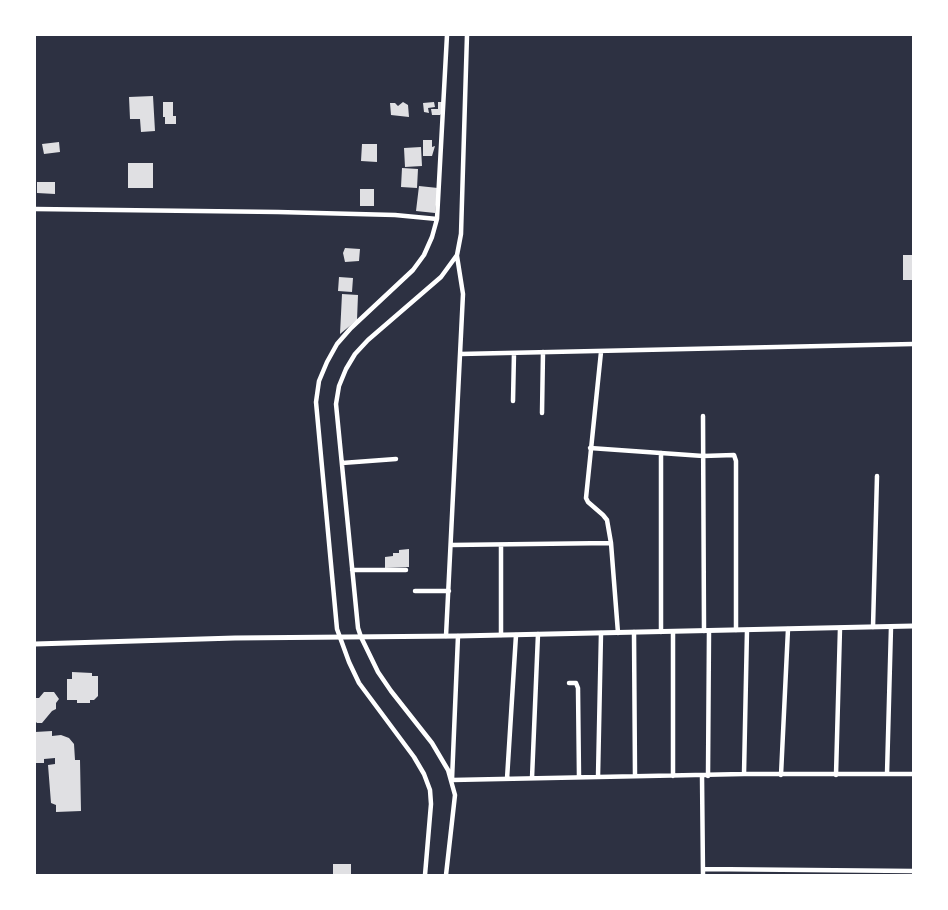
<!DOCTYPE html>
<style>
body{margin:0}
#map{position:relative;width:948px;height:910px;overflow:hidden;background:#2d3142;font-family:"PT Sans Narrow",sans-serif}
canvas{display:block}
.frame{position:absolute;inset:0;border:36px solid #fff;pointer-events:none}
</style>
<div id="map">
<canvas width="948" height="910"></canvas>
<div class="frame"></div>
</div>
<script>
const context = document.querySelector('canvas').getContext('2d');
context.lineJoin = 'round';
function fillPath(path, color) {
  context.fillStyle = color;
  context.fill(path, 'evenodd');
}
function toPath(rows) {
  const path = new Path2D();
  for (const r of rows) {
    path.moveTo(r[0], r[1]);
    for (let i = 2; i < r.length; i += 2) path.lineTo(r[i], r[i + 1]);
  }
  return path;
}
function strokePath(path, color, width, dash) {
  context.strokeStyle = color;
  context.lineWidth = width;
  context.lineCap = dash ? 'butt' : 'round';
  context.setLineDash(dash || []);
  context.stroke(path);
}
const building = toPath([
 [153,96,155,131,141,132,140,119,130,119,129,97],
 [163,102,173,102,173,116,176,116,176,124,165,124,165,117,163,117],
 [403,102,408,105,409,117,391,115,390,103,395,103,398,106],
 [434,102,435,107,428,108,429,113,424,112,423,103],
 [438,102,442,102,442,113,440,115,432,115,431,109,438,109],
 [423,140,432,140,432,147,435,146,432,156,423,156],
 [59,142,60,152,44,154,42,144],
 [362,144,377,144,377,162,361,161],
 [421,147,422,166,405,167,404,148],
 [128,163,153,163,153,188,128,188],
 [402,168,418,169,417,188,401,187],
 [37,182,55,182,55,194,37,193],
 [419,186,438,188,435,213,416,211],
 [360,189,374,189,374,206,360,206],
 [345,248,360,249,359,261,345,262,343,253],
 [903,255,913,255,913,280,903,280],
 [339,277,353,278,352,292,338,291],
 [342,294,358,295,357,320,340,334],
 [409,549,409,567,385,568,385,557,393,556,393,553,399,553,399,550],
 [72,672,92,673,92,676,98,676,98,696,94,700,90,700,90,703,77,703,77,700,67,700,67,679,72,679],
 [44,692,54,692,59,699,56,703,56,709,52,711,42,723,37,723,35,721,35,698,39,698],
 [52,731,52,736,61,735,69,738,74,744,75,760,80,760,81,811,56,812,56,805,51,803,48,765,55,764,55,758,44,759,44,763,35,763,35,732],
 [333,864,351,864,351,875,333,875]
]);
const minor = toPath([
 [35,209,278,212,395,215,437,219],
 [601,352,586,498,588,502,603,515,607,520,611,543,618,633],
 [460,354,913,344],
 [513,401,514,353],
 [542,413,543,352],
 [703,416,704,631],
 [590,448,703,456,734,455,736,461,736,630],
 [661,453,661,632],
 [342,463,396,459],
 [451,545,611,543],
 [501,545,501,635],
 [352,570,406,570],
 [415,591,449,591],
 [873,627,877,476],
 [634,632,635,776],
 [673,632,673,776],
 [446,636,463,294,457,256],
 [458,636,452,780,744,774,913,774],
 [569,683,576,683,578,688,579,777],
 [744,774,747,630],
 [887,774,891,627],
 [781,775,788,629],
 [836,775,840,628],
 [702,776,703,875],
 [708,776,709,631],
 [598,777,601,633],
 [532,778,538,634],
 [507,779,516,635],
 [703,869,913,871],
 [425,875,431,804,430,790,424,774,414,757,359,683,349,662,337,629,316,402,319,381,327,362,337,344,351,328,413,270,424,255,432,237,437,219,447,35],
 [446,875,455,795,448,770,432,743,391,691,378,672,361,637,358,628,336,404,339,386,346,369,355,354,368,340,441,277,457,255,461,234,467,35]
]);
const tertiary = toPath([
 [35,644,235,638,458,636,913,626]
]);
fillPath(building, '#e0e0e3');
strokePath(minor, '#fff', 4.5);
strokePath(tertiary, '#fff', 5);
</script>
